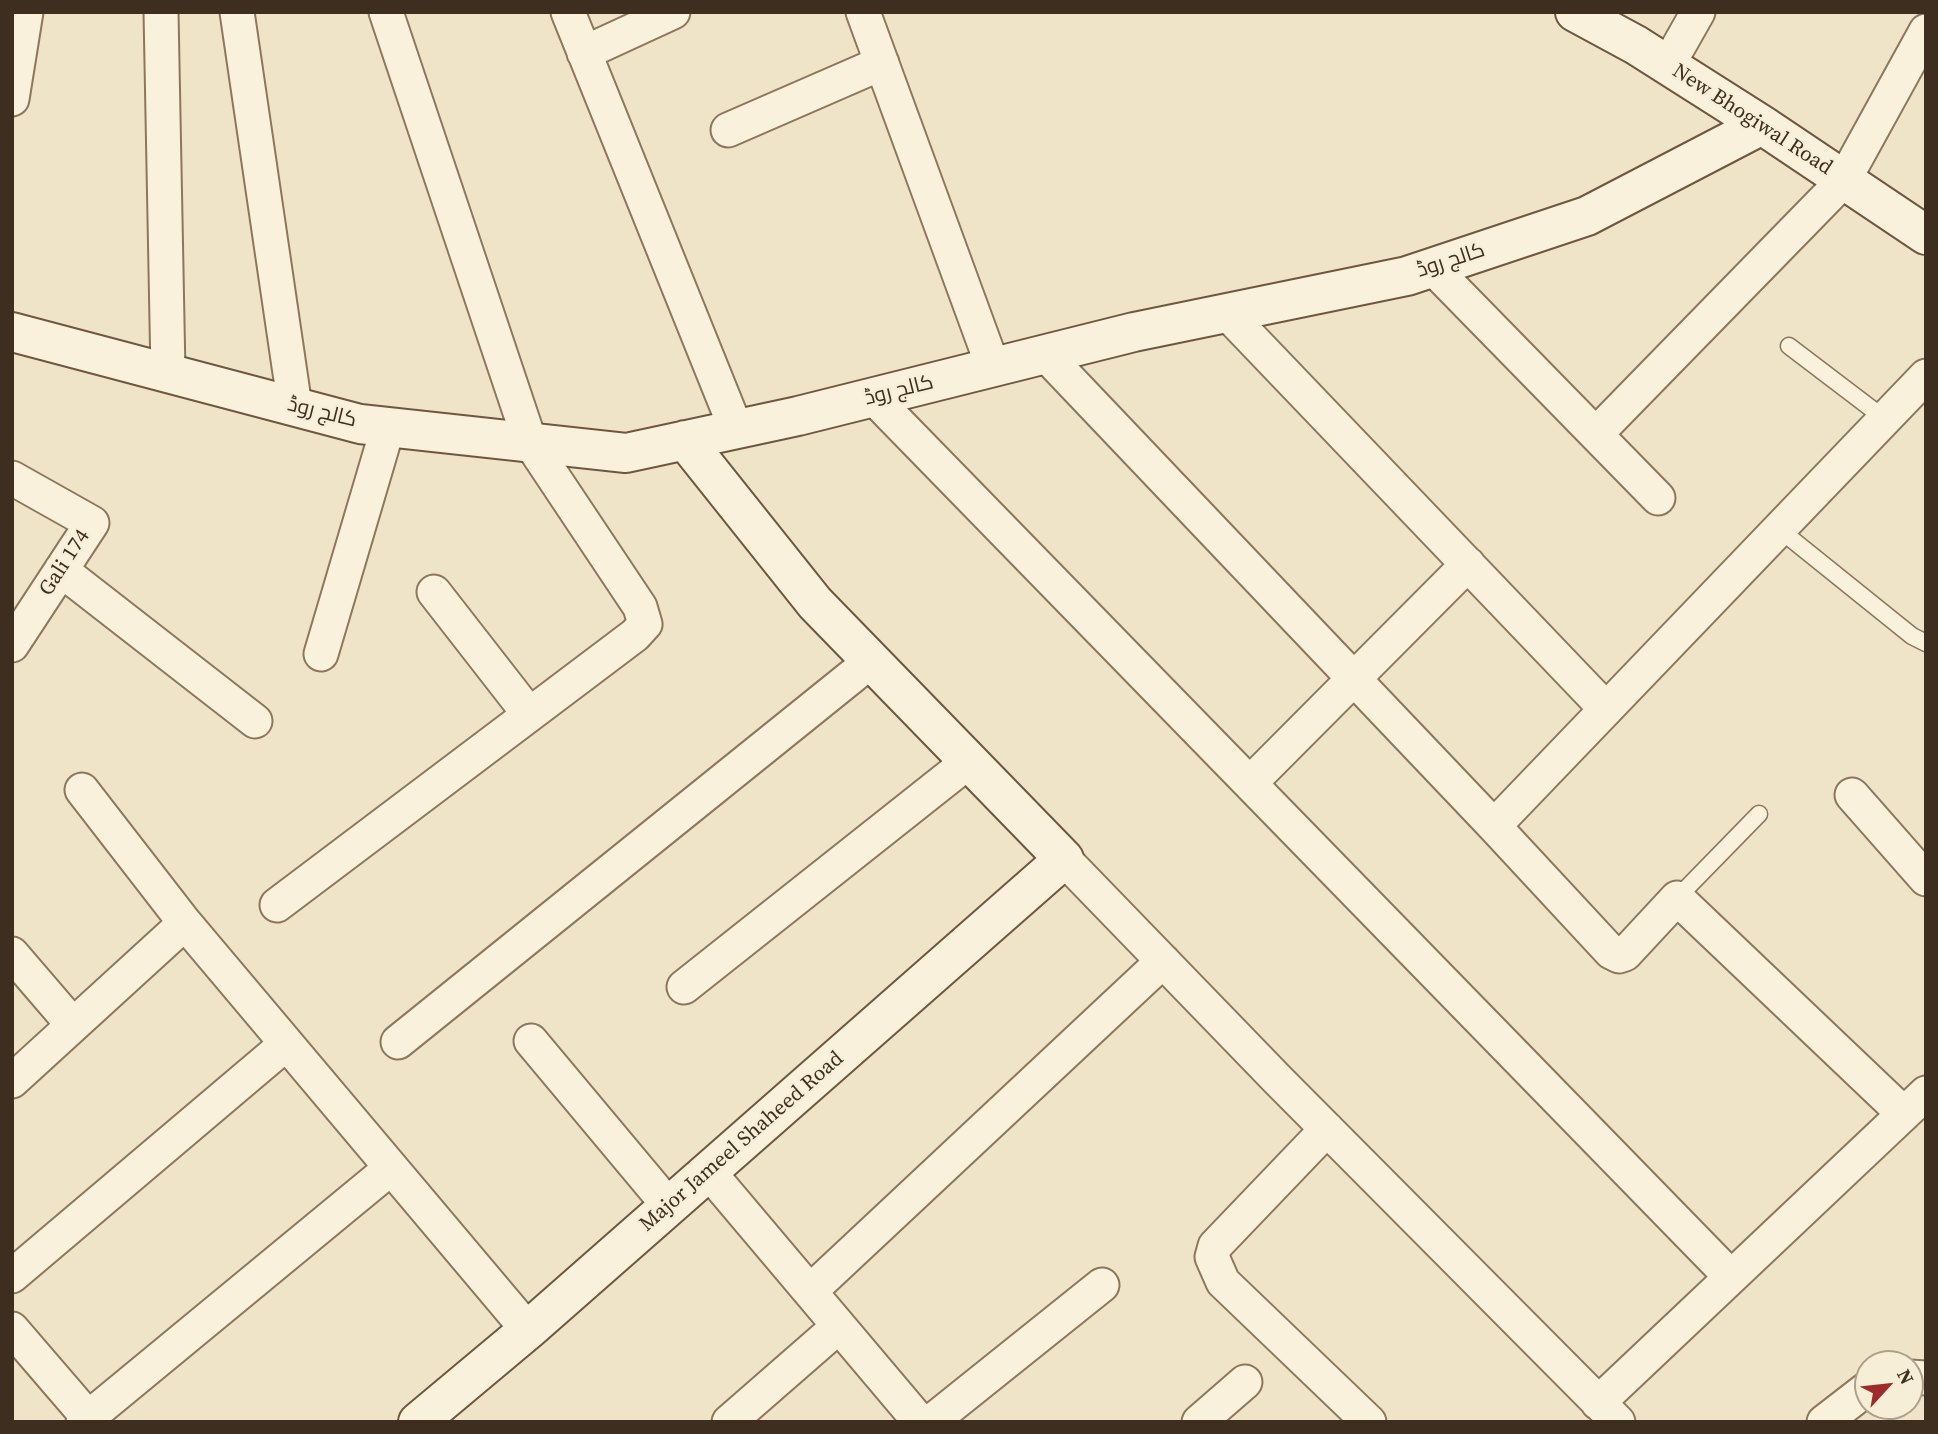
<!DOCTYPE html>
<meta charset="utf-8">
<style>
body{margin:0}
#map{position:relative;width:1938px;height:1434px;overflow:hidden;background:#f0e4c8;font-family:"Source Serif 4",serif}
canvas{display:block}
.frame{position:absolute;inset:0;border:14px solid #3d2e20;pointer-events:none}
.north{position:absolute;left:1854px;top:1350px;width:70px;height:70px;box-sizing:border-box;background:#f7eed8;border:2px solid #ada18e;border-radius:50%;rotate:63deg;font-size:19px;font-weight:700;line-height:28px;text-align:center;color:#3d2e20}
.north::after{content:'';display:block;margin:auto;width:24px;height:32px;background:#9e2a2b;clip-path:polygon(50% 0,100% 100%,50% 72%,0 100%)}
</style>
<div id="map">
<canvas width="1938" height="1434"></canvas>
<div class="frame"></div>
<div class="north">N</div>
</div>
<script>
const context = document.querySelector('canvas').getContext('2d');
context.lineJoin = 'round';
function toPath(rows) {
  const path = new Path2D();
  for (const r of rows) {
    path.moveTo(r[0], r[1]);
    for (let i = 2; i < r.length; i += 2) path.lineTo(r[i], r[i + 1]);
  }
  return path;
}
function strokePath(path, color, width, dash) {
  context.strokeStyle = color;
  context.lineWidth = width;
  context.lineCap = dash ? 'butt' : 'round';
  context.setLineDash(dash || []);
  context.stroke(path);
}
function write(font, color, halo, rows, align = 'center') {
  context.font = font + ' "Source Serif 4",Cairo,serif';
  context.lineWidth = 5;
  context.setLineDash([]);
  context.textBaseline = 'middle';
  context.strokeStyle = halo;
  context.fillStyle = color;
  for (const [text, x, y, turn = 0] of rows) {
    context.save();
    context.translate(x, y);
    context.rotate((+turn || 0) * Math.PI / 180);
    context.textAlign = isNaN(turn) ? turn : align;
    if (halo) context.strokeText(text, 0, 0);
    context.fillText(text, 0, 0);
    context.restore();
  }
}
const lane = toPath([
 [1789,346,1885,419],
 [1779,529,1912,636,1926,643],
 [1677,898,1759,814]
]);
const street = toPath([
 [161,12,168,373],
 [237,12,295,407],
 [568,12,736,429],
 [863,12,993,367],
 [584,53,673,12],
 [1668,65,1698,12],
 [12,99,26,12],
 [728,130,882,63],
 [1432,267,1658,498],
 [1226,312,1606,709],
 [1045,354,1494,826,1611,952,1619,956,1625,954,1677,898,1904,1114],
 [873,397,1731,1277],
 [1596,434,1844,180,1926,31],
 [12,478,92,523,12,645],
 [61,570,255,721],
 [434,592,529,714],
 [321,654,388,427],
 [1250,783,1468,564],
 [82,790,185,923],
 [1852,795,1926,879],
 [1494,826,1926,376],
 [1064,859,1278,1080,1618,1422],
 [277,905,635,635,645,624,640,607,530,442,386,12],
 [12,954,73,1025],
 [684,987,968,762],
 [531,1041,669,1206],
 [398,1042,871,661],
 [12,1081,185,923,528,1330],
 [1327,1129,1215,1246,1212,1257,1223,1282,1369,1422],
 [708,1171,920,1422],
 [12,1276,286,1044],
 [819,1283,1163,961],
 [12,1329,92,1422],
 [1910,1377,1926,1378],
 [1598,1403,1926,1093],
 [83,1422,391,1168],
 [729,1422,839,1326],
 [931,1422,1102,1285],
 [1199,1422,1245,1382],
 [1824,1422,1868,1388]
]);
const secondary = toPath([
 [1575,12,1636,45,1762,125,1926,235],
 [12,332,360,424,626,453,798,416,1134,332,1407,276,1587,216,1762,125],
 [418,1422,528,1330,1064,859,815,603,685,440]
]);
const streetNames = [
 ["New Bhogiwal Road",1752,120,33],
 ["کالج روڈ",1451,261,-18],
 ["کالج روڈ",899,391,-14],
 ["کالج روڈ",322,413,14],
 ["Gali 174",65,563,-57],
 ["Major Jameel Shaheed Road",742,1142,-41]
];
strokePath(lane, '#8d765c', 19);
strokePath(street, '#8d765c', 37);
strokePath(secondary, '#6f573f', 42);
strokePath(lane, '#faf1dc', 16);
strokePath(street, '#faf1dc', 33);
strokePath(secondary, '#faf1dc', 38);
write('21px', '#3d2e20', '#f7eed8', streetNames);
</script>
